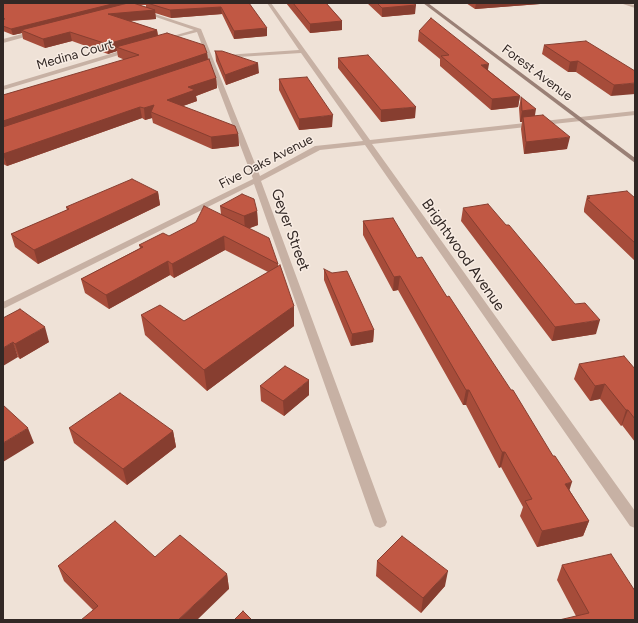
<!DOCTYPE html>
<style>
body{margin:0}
#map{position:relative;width:638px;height:623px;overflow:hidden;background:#efe2d7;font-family:Figtree,sans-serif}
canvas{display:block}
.frame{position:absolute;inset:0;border:4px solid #322825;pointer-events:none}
</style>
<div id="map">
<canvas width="638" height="623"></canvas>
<div class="frame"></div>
</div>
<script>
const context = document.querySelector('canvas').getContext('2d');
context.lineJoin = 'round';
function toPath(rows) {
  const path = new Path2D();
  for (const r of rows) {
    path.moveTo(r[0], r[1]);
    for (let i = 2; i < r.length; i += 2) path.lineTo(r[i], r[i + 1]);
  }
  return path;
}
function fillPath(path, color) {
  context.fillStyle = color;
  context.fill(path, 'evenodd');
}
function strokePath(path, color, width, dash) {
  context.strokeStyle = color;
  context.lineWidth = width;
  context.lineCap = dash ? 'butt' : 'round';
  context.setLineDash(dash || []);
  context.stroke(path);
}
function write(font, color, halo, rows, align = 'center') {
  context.font = font + ' Figtree,sans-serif';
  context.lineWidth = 3;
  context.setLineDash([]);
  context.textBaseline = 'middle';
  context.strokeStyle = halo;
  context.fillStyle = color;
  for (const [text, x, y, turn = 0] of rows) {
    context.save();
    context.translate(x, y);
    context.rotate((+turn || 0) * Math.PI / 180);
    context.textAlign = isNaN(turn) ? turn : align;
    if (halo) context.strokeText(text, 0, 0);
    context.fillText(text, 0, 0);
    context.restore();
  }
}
const street = toPath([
 [115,3,121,3,201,29,260,176,315,146,363,141,301,53,223,58,222,57,225,55,299,50,267,3,271,3,370,140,635,111,635,115,372,144,635,511,635,528,630,526,365,145,320,150,261,181,387,522,385,526,380,528,375,526,373,522,254,184,3,309,3,302,253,179,197,32,162,41,162,39,194,30,115,3],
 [623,3,635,5,635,8,623,4,623,3],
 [34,31,36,32,36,34,3,43,3,39,34,31],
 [130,48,132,49,132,51,3,90,3,86,130,48]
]);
const secondary = toPath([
 [423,3,428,3,635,158,635,163,423,3]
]);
const wall = toPath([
 [3,3,121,3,122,5,127,3,125,3,249,3,267,36,234,39,222,14,171,18,155,13,156,19,130,21,157,30,158,35,207,53,208,59,216,78,217,88,196,96,197,101,183,106,238,134,239,146,212,149,153,123,152,118,145,120,142,118,7,166,3,164,3,95,125,60,118,57,117,51,108,54,72,41,45,48,23,39,22,33,13,35,3,31],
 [139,5,146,5,146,7],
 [286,3,326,3,342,21,342,30,310,33],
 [367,3,413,3,415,14,382,17],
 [466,3,540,3,540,4,475,9],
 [419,31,488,70,520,96,518,107,491,110,440,66,440,59,418,41],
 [544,45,635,71,611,96,576,72,568,72,542,54],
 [215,51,259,73,226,85,216,61],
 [338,58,415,118,381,122,338,68],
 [279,79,332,127,299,130,279,90],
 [521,97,534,116,567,149,524,154,521,129,522,122,520,122,519,108],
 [158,192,160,205,38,264,15,247,11,234,67,210,66,207],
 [587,196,635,198,635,261,584,212,584,209],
 [220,206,257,211,258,225,249,228,278,264,278,266,294,326,207,391,145,335,141,315,184,321,268,272,225,250,174,278,170,275,109,309,85,293,81,279,140,248,139,245,169,236,221,214],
 [463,208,596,334,552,341,461,221],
 [363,221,417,258,447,297,589,521,583,536,537,547,520,516,523,507,501,467,499,468,466,405,463,405,398,290,393,291,363,235],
 [324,269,374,330,373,342,351,346,324,280],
 [3,318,49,342,20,359,18,357],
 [579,364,635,369,635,442,622,425,621,426,600,399,590,401,574,379],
 [260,386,309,395,284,416,261,401],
 [69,428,173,431,176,447,127,485,74,443],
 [155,557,227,574,229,589,93,610,64,581,58,566],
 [377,561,445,586,421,613,376,576],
 [562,565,635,620,576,616,557,580]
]);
const shadedWall = toPath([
 [116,3,121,3,122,8,21,30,22,33,13,35,11,29],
 [476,3,540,3,540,4,475,9],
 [416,5,415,14,382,17,382,8],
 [221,7,222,14,171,18,170,10],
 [155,10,156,19,110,22,108,14],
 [342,21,342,30,310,33,310,24],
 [267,28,267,36,234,39,234,31],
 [157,30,158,39,116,47,117,51,108,54,107,44],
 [70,32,72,41,45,48,43,39],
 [207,53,208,63,3,133,3,121],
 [578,61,576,72,568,72,570,62],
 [258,63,259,73,226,85,225,75],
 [489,64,487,75,481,65],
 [216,78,217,88,196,96,197,101,169,111,167,100,188,87],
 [635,83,635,94,611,96,614,85],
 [520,96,518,107,491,110,492,99],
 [154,105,151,112,152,118,145,120,144,108],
 [140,107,142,118,7,166,3,154],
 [416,107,415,118,381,122,381,110],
 [536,109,534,121,523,117,522,122,520,122,522,111],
 [333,115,332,127,299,130,299,119],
 [238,134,239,146,212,149,211,137],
 [570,137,567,149,524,154,526,142],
 [158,192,160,205,38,264,34,250],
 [257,211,258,225,245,230,244,216],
 [224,236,225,250,174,278,172,264],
 [168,261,170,275,109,309,106,295],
 [400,276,398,290,393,291,394,277],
 [294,306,294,326,207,391,204,370],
 [600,320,596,334,552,341,555,327],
 [45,327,49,342,20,359,15,344],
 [374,330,373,342,351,346,352,334],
 [13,342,18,357,3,366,3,348],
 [309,380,309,395,284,416,283,401],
 [605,384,600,399,590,401,595,386],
 [466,390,469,390,466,405,463,405],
 [626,410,628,410,622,425,621,426],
 [28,428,34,443,3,462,3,443],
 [173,431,176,447,127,485,123,469],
 [502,452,505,452,501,467,499,468],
 [572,482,567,498,565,484],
 [589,521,583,536,537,547,542,531],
 [448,571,445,586,421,613,423,598],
 [227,574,229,589,197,620,178,620]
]);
const building = toPath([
 [3,3,116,3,11,29,3,26,3,19,5,19,3,18,3,3],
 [128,3,133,3,155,10,108,14,157,30,107,44,70,32,43,39,21,30,128,3],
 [147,3,249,3,267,28,234,31,221,7,170,10,147,3],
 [293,3,326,3,342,21,310,24,293,3],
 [377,3,413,3,416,5,382,8,377,3],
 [431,18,489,64,481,65,520,96,492,99,441,56,449,55,419,31,431,18],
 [167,33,204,45,207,53,3,121,3,95,139,55,116,47,167,33],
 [586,41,635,71,635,83,614,85,578,61,570,62,544,45,586,41],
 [215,51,222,51,258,63,225,75,215,51],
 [368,55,416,107,381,110,338,58,368,55],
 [209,59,216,78,188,87,195,90,167,100,235,126,238,134,211,137,151,112,154,105,144,108,140,107,3,154,3,127,209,59],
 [307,77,333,115,299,119,279,79,307,77],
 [521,97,536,109,522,111,521,97],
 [543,115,570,137,526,142,523,117,543,115],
 [132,179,158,192,34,250,11,234,69,209,66,207,132,179],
 [627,191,635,198,635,243,587,199,590,198,587,196,627,191],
 [242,194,254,199,257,211,244,216,220,206,242,194],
 [488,204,506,225,509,225,575,304,585,303,600,320,555,327,463,208,488,204],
 [204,206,269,238,278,264,224,236,172,264,168,261,106,295,81,279,143,247,139,245,163,233,169,236,196,222,204,206],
 [393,218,417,258,422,257,447,297,449,296,511,390,513,390,553,456,555,456,572,482,565,484,589,521,542,531,525,501,532,499,505,452,502,452,469,390,466,390,400,276,394,277,363,221,393,218],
 [280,265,294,306,204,370,141,315,160,305,184,321,280,265],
 [324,269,332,273,347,271,374,330,352,334,324,269],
 [20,309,45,327,15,344,13,342,3,348,3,318,20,309],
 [624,356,635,369,635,419,628,410,626,410,605,384,595,386,579,364,624,356],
 [285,366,309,380,283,401,260,386,285,366],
 [120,393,173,431,123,469,69,428,120,393],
 [3,405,28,428,3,443,3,405],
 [115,521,155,557,180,535,227,574,178,620,81,620,98,606,58,566,115,521],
 [402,536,448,571,423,598,377,561,402,536],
 [611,554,635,591,635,620,559,620,589,613,562,565,611,554],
 [243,611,252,620,234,620,243,611]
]);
const farStreetnames = [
 ["Medina Court",75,55,-16],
 ["Forest Avenue",537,73,37],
 ["Five Oaks Avenue",266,162,-27]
];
const streetNames = [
 ["Geyer Street",290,230,70],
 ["Brightwood Avenue",463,255,55]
];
fillPath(street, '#c7b1a4');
fillPath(secondary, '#9a8076');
fillPath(wall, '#a64c3a');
fillPath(shadedWall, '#873e30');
fillPath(building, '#c15844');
strokePath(building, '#873e30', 1);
write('13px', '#322825', '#f8ece3', farStreetnames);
write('15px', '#322825', '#f8ece3', streetNames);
</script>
